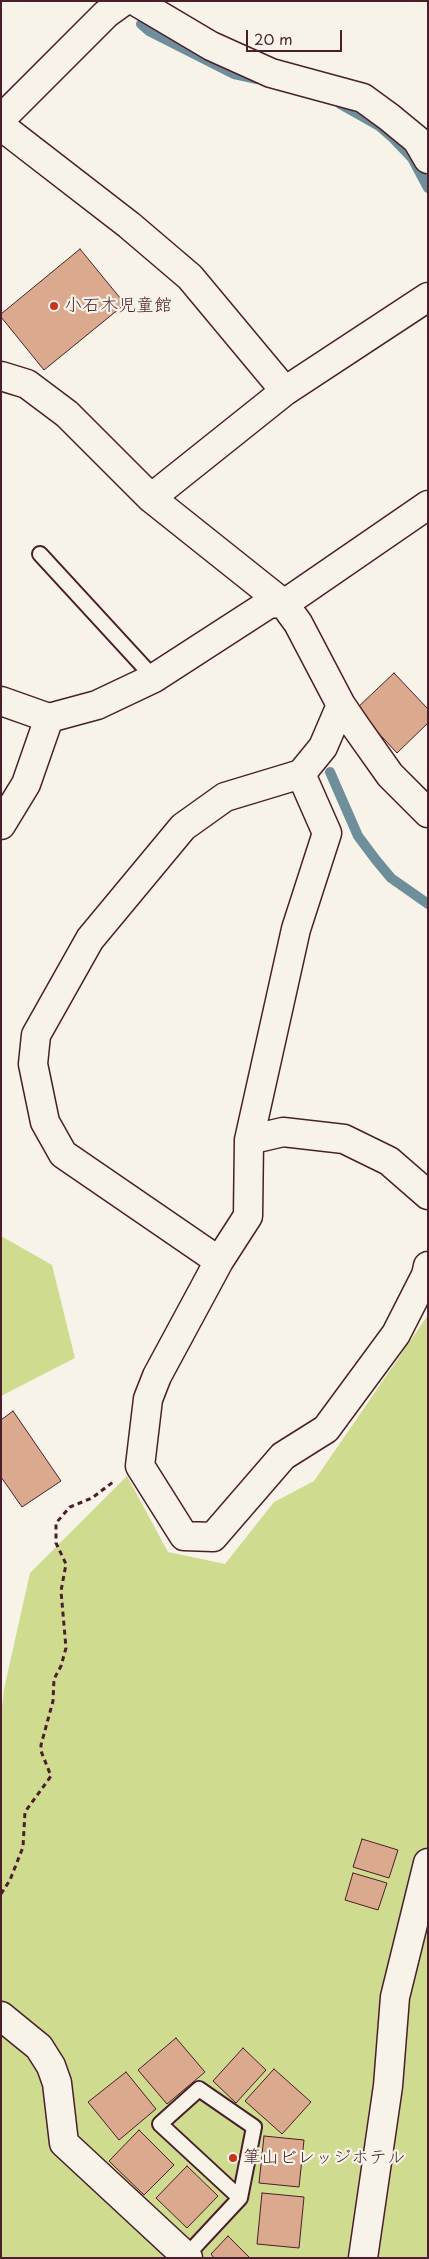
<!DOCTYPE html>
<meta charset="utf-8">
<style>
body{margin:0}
#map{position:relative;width:429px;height:2259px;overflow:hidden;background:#f7f3e8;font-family:"Playpen Sans",sans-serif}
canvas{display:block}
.frame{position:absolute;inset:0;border:2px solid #4a1f2b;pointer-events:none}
.scale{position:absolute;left:246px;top:30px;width:96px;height:22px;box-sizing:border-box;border:2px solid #4a1f2b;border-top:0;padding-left:6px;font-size:15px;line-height:18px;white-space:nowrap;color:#4a1f2b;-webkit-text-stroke:4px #f7f3e8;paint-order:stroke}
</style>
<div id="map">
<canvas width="429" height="2259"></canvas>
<div class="frame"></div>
<div class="scale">20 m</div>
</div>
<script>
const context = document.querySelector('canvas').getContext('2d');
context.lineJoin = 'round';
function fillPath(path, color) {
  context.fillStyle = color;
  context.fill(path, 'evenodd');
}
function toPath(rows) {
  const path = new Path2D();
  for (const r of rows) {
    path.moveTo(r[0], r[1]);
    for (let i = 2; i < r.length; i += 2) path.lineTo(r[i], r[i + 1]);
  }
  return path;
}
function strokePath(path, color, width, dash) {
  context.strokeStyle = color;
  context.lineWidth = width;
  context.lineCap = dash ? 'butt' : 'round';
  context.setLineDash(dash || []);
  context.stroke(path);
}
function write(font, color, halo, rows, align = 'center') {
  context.font = font + ' "Playpen Sans","Klee One",sans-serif';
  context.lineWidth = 4.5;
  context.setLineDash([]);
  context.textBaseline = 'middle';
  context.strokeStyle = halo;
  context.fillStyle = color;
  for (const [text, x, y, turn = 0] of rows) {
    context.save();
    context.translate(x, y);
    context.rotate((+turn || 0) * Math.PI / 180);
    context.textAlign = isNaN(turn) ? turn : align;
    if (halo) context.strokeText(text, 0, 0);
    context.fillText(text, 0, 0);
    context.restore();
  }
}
const green = toPath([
 [1,1236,52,1265,75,1358,1,1396],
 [428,1315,428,2258,1,2258,1,1716,4,1689,30,1573,127,1476,168,1552,225,1564,274,1502,314,1481]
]);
const stream = toPath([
 [141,24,149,31,234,74,257,79],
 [340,104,379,126,393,138,412,158,428,188],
 [330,772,358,836,376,860,391,878,428,904]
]);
const building = toPath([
 [80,249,125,304,44,370,1,317,1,314,80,249],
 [394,673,428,709,428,723,397,753,356,709,394,673],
 [13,1411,61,1481,22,1507,1,1477,1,1420,13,1411],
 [362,1839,398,1850,389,1878,353,1867,362,1839],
 [353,1873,387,1883,378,1910,345,1900,353,1873],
 [176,2038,205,2072,167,2104,138,2070,176,2038],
 [243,2048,266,2070,236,2103,213,2081,243,2048],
 [274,2069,311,2102,282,2134,245,2101,274,2069],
 [126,2072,156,2109,119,2140,88,2102,126,2072],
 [139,2130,174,2165,144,2195,109,2161,139,2130],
 [264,2136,304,2140,299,2187,259,2183,264,2136],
 [187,2166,218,2196,187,2228,156,2198,187,2166],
 [262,2193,304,2197,299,2248,257,2244,262,2193],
 [228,2236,250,2258,214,2258,211,2254,228,2236]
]);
const path = toPath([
 [1,1894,10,1880,23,1847,25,1812,51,1776,41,1751,41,1745,53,1701,54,1679,61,1666,66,1648,61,1591,66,1564,56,1543,56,1523,70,1507,92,1498,113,1482]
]);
const service = toPath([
 [40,554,154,678],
 [186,2256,240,2198,254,2127,199,2089,160,2124,240,2198]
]);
const minor = toPath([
 [135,1,211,46,271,73,363,98,389,117,417,140,428,159],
 [1,119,106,14,124,1],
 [1,126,129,225,190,277,285,391],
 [1,376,27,384,67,414,151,498,284,604,298,623,341,705,356,727,390,775,428,813],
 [151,498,285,391,428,297],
 [1,701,49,718,97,705,154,678,270,603,284,604,428,505],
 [301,774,327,833,296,929,249,1140,248,1216,219,1261,157,1376,148,1399,140,1466,184,1536,213,1537,283,1456,326,1429,396,1334,426,1275,428,1266],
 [1,825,26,784,49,718],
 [249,1140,283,1132,344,1139,389,1161,428,1195],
 [219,1261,63,1154,45,1122,33,1064,36,1035,90,939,183,827,225,797,301,774,323,747,341,705],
 [1,2016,39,2047,51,2066,57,2083,64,2143,188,2258],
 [363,2258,388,2086,395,1997,428,1863]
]);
const markers = [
 [54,306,5,"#c8321e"],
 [233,2158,5,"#c8321e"]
];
const poiNames = [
 ["小石木児童館",64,306],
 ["筆山ビレッジホテル",243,2158]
];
fillPath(green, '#cfdc90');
strokePath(stream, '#6f8e9b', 10);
fillPath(building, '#dba98e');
strokePath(building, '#4a1f2b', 1);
strokePath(service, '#4a1f2b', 18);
strokePath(minor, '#4a1f2b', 31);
strokePath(path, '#4a1f2b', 3, [5, 4]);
strokePath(service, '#f7f3e8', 14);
strokePath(minor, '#f7f3e8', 28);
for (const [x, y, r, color] of markers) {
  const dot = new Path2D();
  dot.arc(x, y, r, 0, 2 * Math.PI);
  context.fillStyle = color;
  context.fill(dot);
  strokePath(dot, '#f7f3e8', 2);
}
write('18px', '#4a1f2b', '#f7f3e8', poiNames, 'left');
</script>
